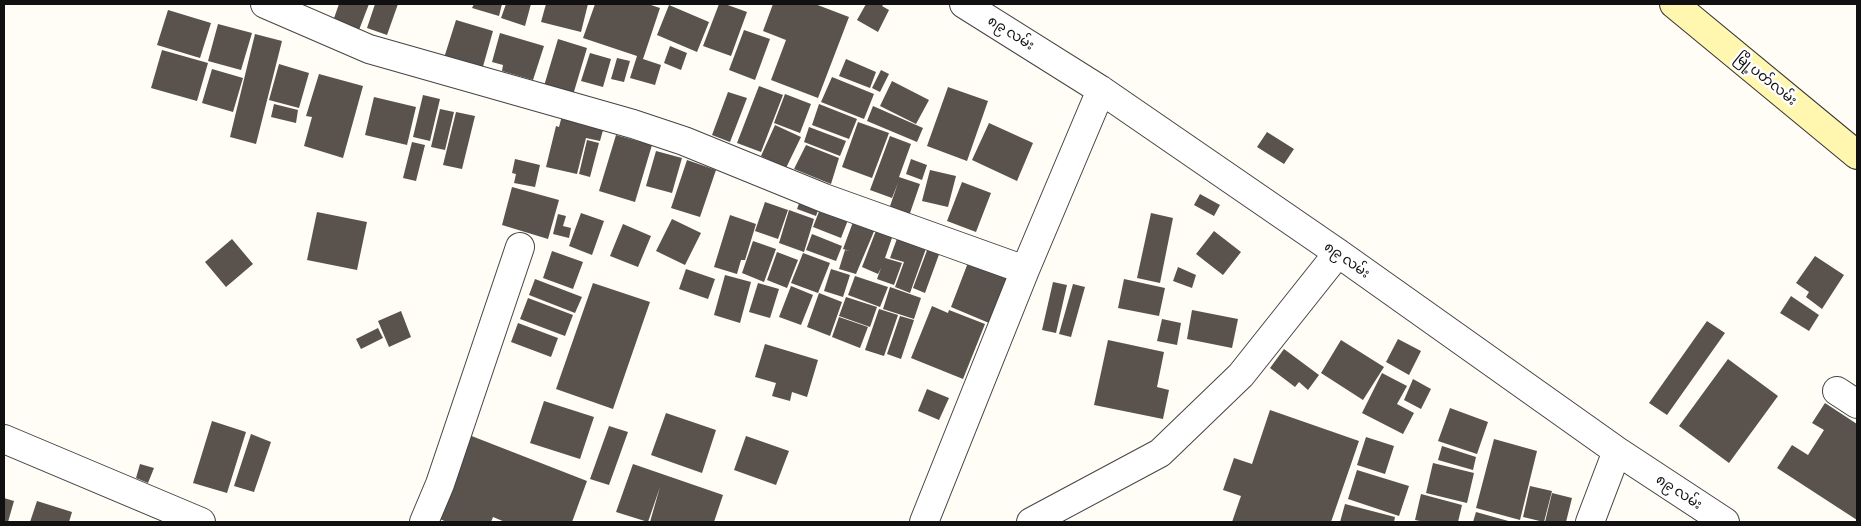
<!DOCTYPE html>
<meta charset="utf-8">
<style>
body{margin:0}
#map{position:relative;width:1861px;height:526px;overflow:hidden;background:#fffdf5;font-family:"Crimson Pro",serif}
canvas{display:block}
.frame{position:absolute;inset:0;border:5px solid #111;pointer-events:none}
</style>
<div id="map">
<canvas width="1861" height="526"></canvas>
<div class="frame"></div>
</div>
<script>
const context = document.querySelector('canvas').getContext('2d');
context.lineJoin = 'round';
function fillPath(path, color) {
  context.fillStyle = color;
  context.fill(path, 'evenodd');
}
function toPath(rows) {
  const path = new Path2D();
  for (const r of rows) {
    path.moveTo(r[0], r[1]);
    for (let i = 2; i < r.length; i += 2) path.lineTo(r[i], r[i + 1]);
  }
  return path;
}
function strokePath(path, color, width, dash) {
  context.strokeStyle = color;
  context.lineWidth = width;
  context.lineCap = dash ? 'butt' : 'round';
  context.setLineDash(dash || []);
  context.stroke(path);
}
function write(font, color, halo, rows, align = 'center') {
  context.font = font + ' "Crimson Pro","Noto Sans Myanmar",serif';
  context.lineWidth = 5;
  context.setLineDash([]);
  context.textBaseline = 'middle';
  context.strokeStyle = halo;
  context.fillStyle = color;
  for (const [text, x, y, turn = 0] of rows) {
    context.save();
    context.translate(x, y);
    context.rotate((+turn || 0) * Math.PI / 180);
    context.textAlign = isNaN(turn) ? turn : align;
    if (halo) context.strokeText(text, 0, 0);
    context.fillText(text, 0, 0);
    context.restore();
  }
}
const building = toPath([
 [339,4,369,4,359,30,333,21],
 [375,4,398,4,387,35,367,28],
 [474,4,502,4,499,16,472,8],
 [506,4,531,4,525,26,501,18],
 [546,4,588,4,581,32,541,22],
 [595,4,648,4,660,8,643,59,661,65,655,85,630,78,637,56,583,38],
 [719,4,725,4,747,12,731,56,703,46],
 [773,4,815,4,849,17,818,98,771,80,786,40,763,31],
 [866,4,884,4,882,6,889,10,878,32,857,20],
 [669,5,709,22,697,52,657,35],
 [168,10,211,23,200,58,157,45],
 [456,20,493,31,482,70,444,58],
 [218,24,252,33,241,70,208,61],
 [744,30,770,39,755,80,729,70],
 [500,33,544,46,533,80,502,71,503,65,492,62],
 [255,34,282,41,256,144,230,137],
 [558,39,587,48,573,95,544,86],
 [670,46,687,53,681,70,664,63],
 [162,50,208,63,197,101,151,88],
 [590,53,611,59,603,87,581,81],
 [617,58,630,61,624,82,611,79],
 [846,59,876,72,870,88,839,76],
 [279,64,309,73,299,108,269,100],
 [212,69,243,78,233,112,202,103],
 [881,70,889,74,880,92,872,88],
 [319,74,363,86,343,158,304,146,312,117,306,116],
 [832,77,874,94,864,119,821,102],
 [892,81,929,100,916,124,880,106],
 [759,86,783,95,761,152,737,143],
 [948,87,988,101,967,161,927,146],
 [728,92,747,98,730,142,712,135],
 [785,94,811,104,800,133,774,123],
 [423,95,440,99,430,141,413,137],
 [374,97,416,107,407,145,365,135],
 [274,104,298,110,296,123,271,117],
 [819,104,857,119,849,139,812,125],
 [873,106,923,128,917,142,867,121],
 [440,109,454,112,445,150,431,147],
 [456,112,475,116,462,169,443,165],
 [563,112,605,123,600,141,586,138,577,174,546,167,556,126,559,127],
 [858,122,889,133,872,178,842,167],
 [989,123,1033,143,1017,181,972,160],
 [775,125,801,137,786,168,761,156],
 [809,127,846,141,840,156,804,142],
 [1267,132,1294,149,1284,164,1257,147],
 [616,135,652,145,635,202,599,191],
 [890,136,911,144,899,177,920,184,909,216,889,209,898,183,892,198,870,190],
 [587,140,599,143,590,177,579,174],
 [412,142,425,145,416,181,403,178],
 [806,145,839,158,831,184,794,169],
 [656,151,682,158,672,193,646,186],
 [515,159,540,165,535,187,514,183,516,174,512,173],
 [911,159,927,165,922,180,906,174],
 [687,160,716,170,700,217,671,208],
 [930,170,956,176,948,207,922,201],
 [962,182,991,193,976,232,947,221],
 [512,187,559,200,548,239,502,225],
 [1200,194,1220,205,1214,216,1194,205],
 [802,195,821,202,816,216,797,209],
 [765,202,788,210,778,239,755,231],
 [820,209,848,220,841,238,813,227],
 [789,210,814,219,804,252,779,243],
 [317,212,367,222,357,270,307,260],
 [581,213,604,221,592,255,569,246],
 [1151,213,1173,218,1160,283,1137,278],
 [558,214,566,216,563,226,571,228,569,238,553,234],
 [730,215,756,224,745,260,741,260,737,274,714,267],
 [672,219,701,233,685,265,656,251],
 [853,222,875,229,856,274,839,269,845,250,850,251,843,249],
 [623,224,651,236,638,267,610,256],
 [877,228,893,235,885,258,902,263,894,285,877,279,881,268,878,274,862,267],
 [1214,231,1241,252,1223,275,1196,254],
 [899,233,928,243,910,293,895,287,904,262,890,258],
 [812,234,842,246,836,261,806,250],
 [232,239,253,264,226,287,205,262],
 [753,241,776,249,764,282,742,273],
 [929,245,941,249,925,293,913,288],
 [552,251,583,262,573,289,543,278],
 [777,252,798,260,787,288,767,280],
 [803,253,830,263,818,293,791,283],
 [1815,256,1844,275,1822,309,1806,297,1809,292,1796,283],
 [969,260,1008,276,989,323,951,307],
 [1178,267,1196,275,1192,288,1173,281],
 [686,269,715,279,708,299,679,289],
 [831,269,850,275,843,297,824,291],
 [725,275,751,282,740,323,714,315],
 [855,276,888,287,880,307,848,295],
 [535,279,582,297,575,313,529,295],
 [1124,279,1165,288,1159,316,1118,308],
 [1053,282,1067,285,1056,333,1042,330],
 [593,283,650,302,613,409,556,389],
 [758,283,779,289,770,318,749,312],
 [1073,284,1085,287,1071,337,1059,334],
 [791,286,813,295,801,325,779,317],
 [890,287,921,298,914,319,883,309],
 [819,293,842,302,830,336,807,327],
 [1791,296,1819,315,1809,331,1780,313],
 [846,297,877,307,870,327,839,316],
 [528,298,573,315,565,336,520,319],
 [932,306,948,313,949,310,985,324,963,379,911,358],
 [879,309,898,315,884,356,865,350],
 [1192,310,1238,319,1232,348,1187,339],
 [401,311,411,337,389,347,378,321],
 [900,316,914,320,901,359,887,354],
 [839,317,868,327,860,348,832,337],
 [1162,319,1181,323,1177,345,1157,341],
 [1707,321,1725,333,1667,415,1649,403],
 [518,323,558,338,551,357,511,342],
 [378,328,383,338,361,349,356,339],
 [1398,339,1421,351,1409,375,1386,362],
 [1108,340,1164,352,1157,387,1169,390,1163,419,1094,405],
 [1341,340,1384,367,1363,400,1321,373],
 [765,344,818,360,807,397,792,392,790,401,772,396,776,383,755,377],
 [1284,349,1319,375,1308,390,1299,382,1295,387,1270,368],
 [1728,359,1778,396,1729,463,1679,426],
 [1382,373,1407,386,1397,404,1414,413,1403,434,1362,413],
 [1413,379,1431,389,1421,409,1404,400],
 [927,389,949,398,939,420,918,411],
 [544,401,594,417,580,459,530,443],
 [1825,403,1857,424,1857,520,1777,468,1792,445,1808,455,1824,430,1812,423],
 [1450,408,1488,422,1477,454,1438,441],
 [1270,410,1359,441,1331,522,1232,522,1241,496,1223,490,1234,458,1252,464],
 [666,413,716,430,702,473,651,455],
 [212,421,246,432,227,493,193,483],
 [609,426,628,432,609,485,590,479],
 [251,434,271,442,254,492,234,486],
 [469,435,587,481,572,522,505,522,493,517,491,522,447,522,437,518],
 [746,436,789,451,776,485,734,470],
 [1366,437,1394,446,1385,474,1357,465],
 [1494,439,1537,451,1520,520,1476,508],
 [1442,446,1476,457,1473,470,1438,460],
 [1433,463,1474,473,1467,503,1426,493],
 [140,464,154,468,148,483,136,478],
 [633,464,723,495,714,522,650,522,660,487,648,522,616,512],
 [1357,470,1409,486,1399,516,1348,499],
 [1530,486,1552,491,1544,522,1523,517],
 [1552,493,1572,498,1566,522,1545,522],
 [1421,494,1462,505,1458,522,1425,522,1415,520],
 [4,498,14,501,8,522,4,522],
 [37,501,72,512,69,522,30,522],
 [1345,504,1395,517,1394,522,1340,522],
 [1476,512,1512,522,1473,522]
]);
const minor = toPath([
 [265,4,369,49,633,124,684,141,824,198,1025,270],
 [964,4,1101,90,1338,253,1617,451,1725,522],
 [1837,391,1857,404],
 [4,439,201,522],
 [424,522,440,484,520,247],
 [924,522,1025,270,1101,90],
 [1031,522,1160,453,1241,375,1338,253],
 [1590,522,1617,451]
]);
const secondary = toPath([
 [1674,4,1857,155]
]);
const streetNames = [
 ["၈၉ လမ်း",1011,33,32],
 ["မြို့ပတ်လမ်း",1766,79,39],
 ["၈၉ လမ်း",1347,260,35],
 ["၈၉ လမ်း",1679,492,33]
];
fillPath(building, '#5a524d');
strokePath(minor, '#444', 30);
strokePath(secondary, '#333', 30);
strokePath(minor, '#fff', 28);
strokePath(secondary, '#fff6b0', 28);
write('14px', '#111', '#fff', streetNames);
</script>
